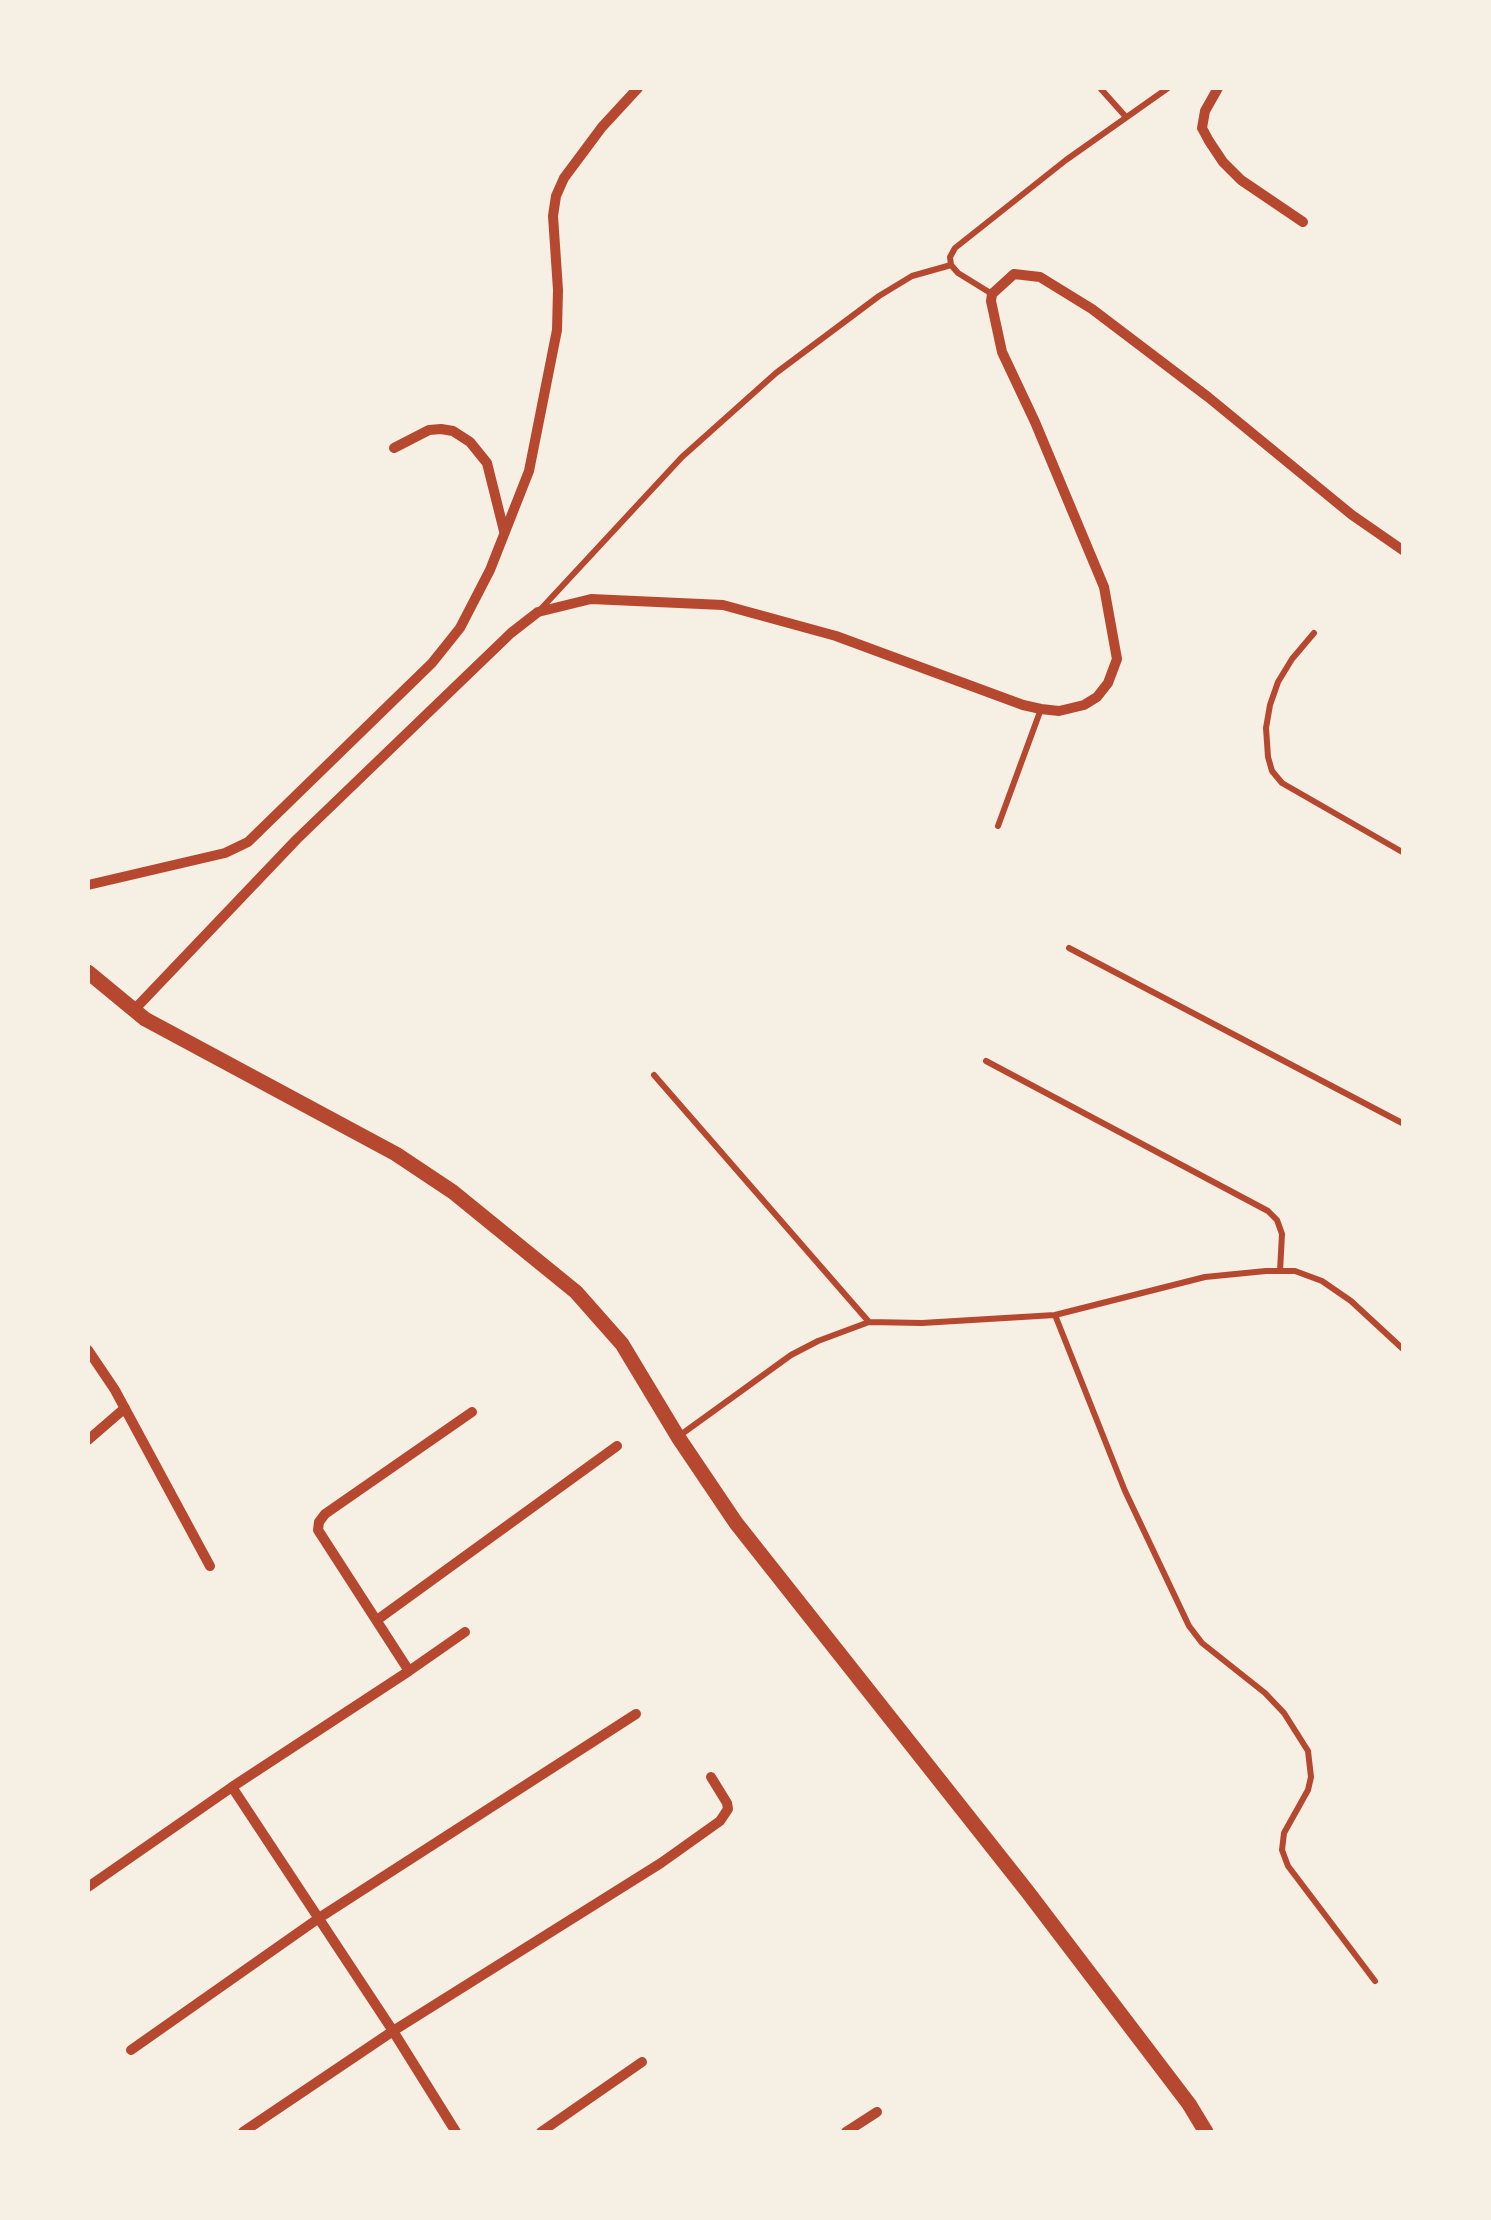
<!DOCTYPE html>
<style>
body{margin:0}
#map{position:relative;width:1491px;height:2220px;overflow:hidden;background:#f6efe4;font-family:"Alegreya Sans",sans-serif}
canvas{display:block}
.frame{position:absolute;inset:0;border:90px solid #f6efe4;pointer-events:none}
</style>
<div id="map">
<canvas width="1491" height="2220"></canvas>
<div class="frame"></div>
</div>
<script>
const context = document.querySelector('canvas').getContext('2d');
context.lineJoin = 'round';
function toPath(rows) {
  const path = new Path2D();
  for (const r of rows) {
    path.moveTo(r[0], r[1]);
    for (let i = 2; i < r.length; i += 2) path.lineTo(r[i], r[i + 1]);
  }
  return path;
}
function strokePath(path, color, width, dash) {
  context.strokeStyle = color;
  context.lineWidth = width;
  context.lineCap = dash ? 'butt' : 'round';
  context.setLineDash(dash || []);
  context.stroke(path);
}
const service = toPath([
 [1100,88,1126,117],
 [992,294,958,273,951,265,950,257,955,248,1066,160,1168,88],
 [539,611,682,457,776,373,879,296,912,276,951,265],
 [1314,633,1292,659,1278,682,1270,705,1266,728,1268,757,1272,771,1282,783,1404,853],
 [998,826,1041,709],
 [1069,948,1404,1124],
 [986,1061,1268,1211,1277,1220,1282,1234,1280,1271],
 [654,1075,869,1322],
 [1055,1315,1125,1491,1189,1626,1202,1643,1265,1693,1284,1713,1308,1751,1311,1777,1308,1790,1284,1833,1282,1850,1288,1866,1375,1981],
 [679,1436,791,1355,818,1341,869,1322,922,1323,1055,1315,1205,1277,1266,1271,1295,1271,1322,1281,1351,1301,1404,1350]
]);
const minor = toPath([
 [1218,88,1205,111,1202,128,1209,141,1223,162,1241,180,1303,222],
 [394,448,429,430,441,429,453,431,470,442,487,463,504,531],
 [88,885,225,853,248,842,432,663,460,628,490,570,529,471,557,330,558,290,553,216,556,196,564,178,602,127,638,88],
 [133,1011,297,839,511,633,538,612,591,599,723,605,836,636,1023,705,1041,709,1059,711,1084,705,1097,697,1108,683,1117,659,1104,587,1035,422,1002,352,991,301,992,294,1014,274,1040,277,1092,309,1208,397,1352,515,1404,551],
 [88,1350,115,1390,210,1566],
 [88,1440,125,1408],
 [377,1620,617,1446],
 [409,1671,318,1530,319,1522,325,1514,472,1412],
 [232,1787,393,2031,456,2132],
 [88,1887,232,1787,409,1671,465,1632],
 [131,2050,319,1918,636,1714],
 [243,2132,393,2031,661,1863,720,1821,728,1809,727,1803,711,1777],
 [541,2132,642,2062],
 [846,2132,877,2112]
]);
const secondary = toPath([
 [88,972,145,1019,396,1154,453,1192,576,1292,622,1344,678,1437,736,1523,1027,1891,1189,2104,1206,2132]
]);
strokePath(service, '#b5482f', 6);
strokePath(minor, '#b5482f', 10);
strokePath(secondary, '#b5482f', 15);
</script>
